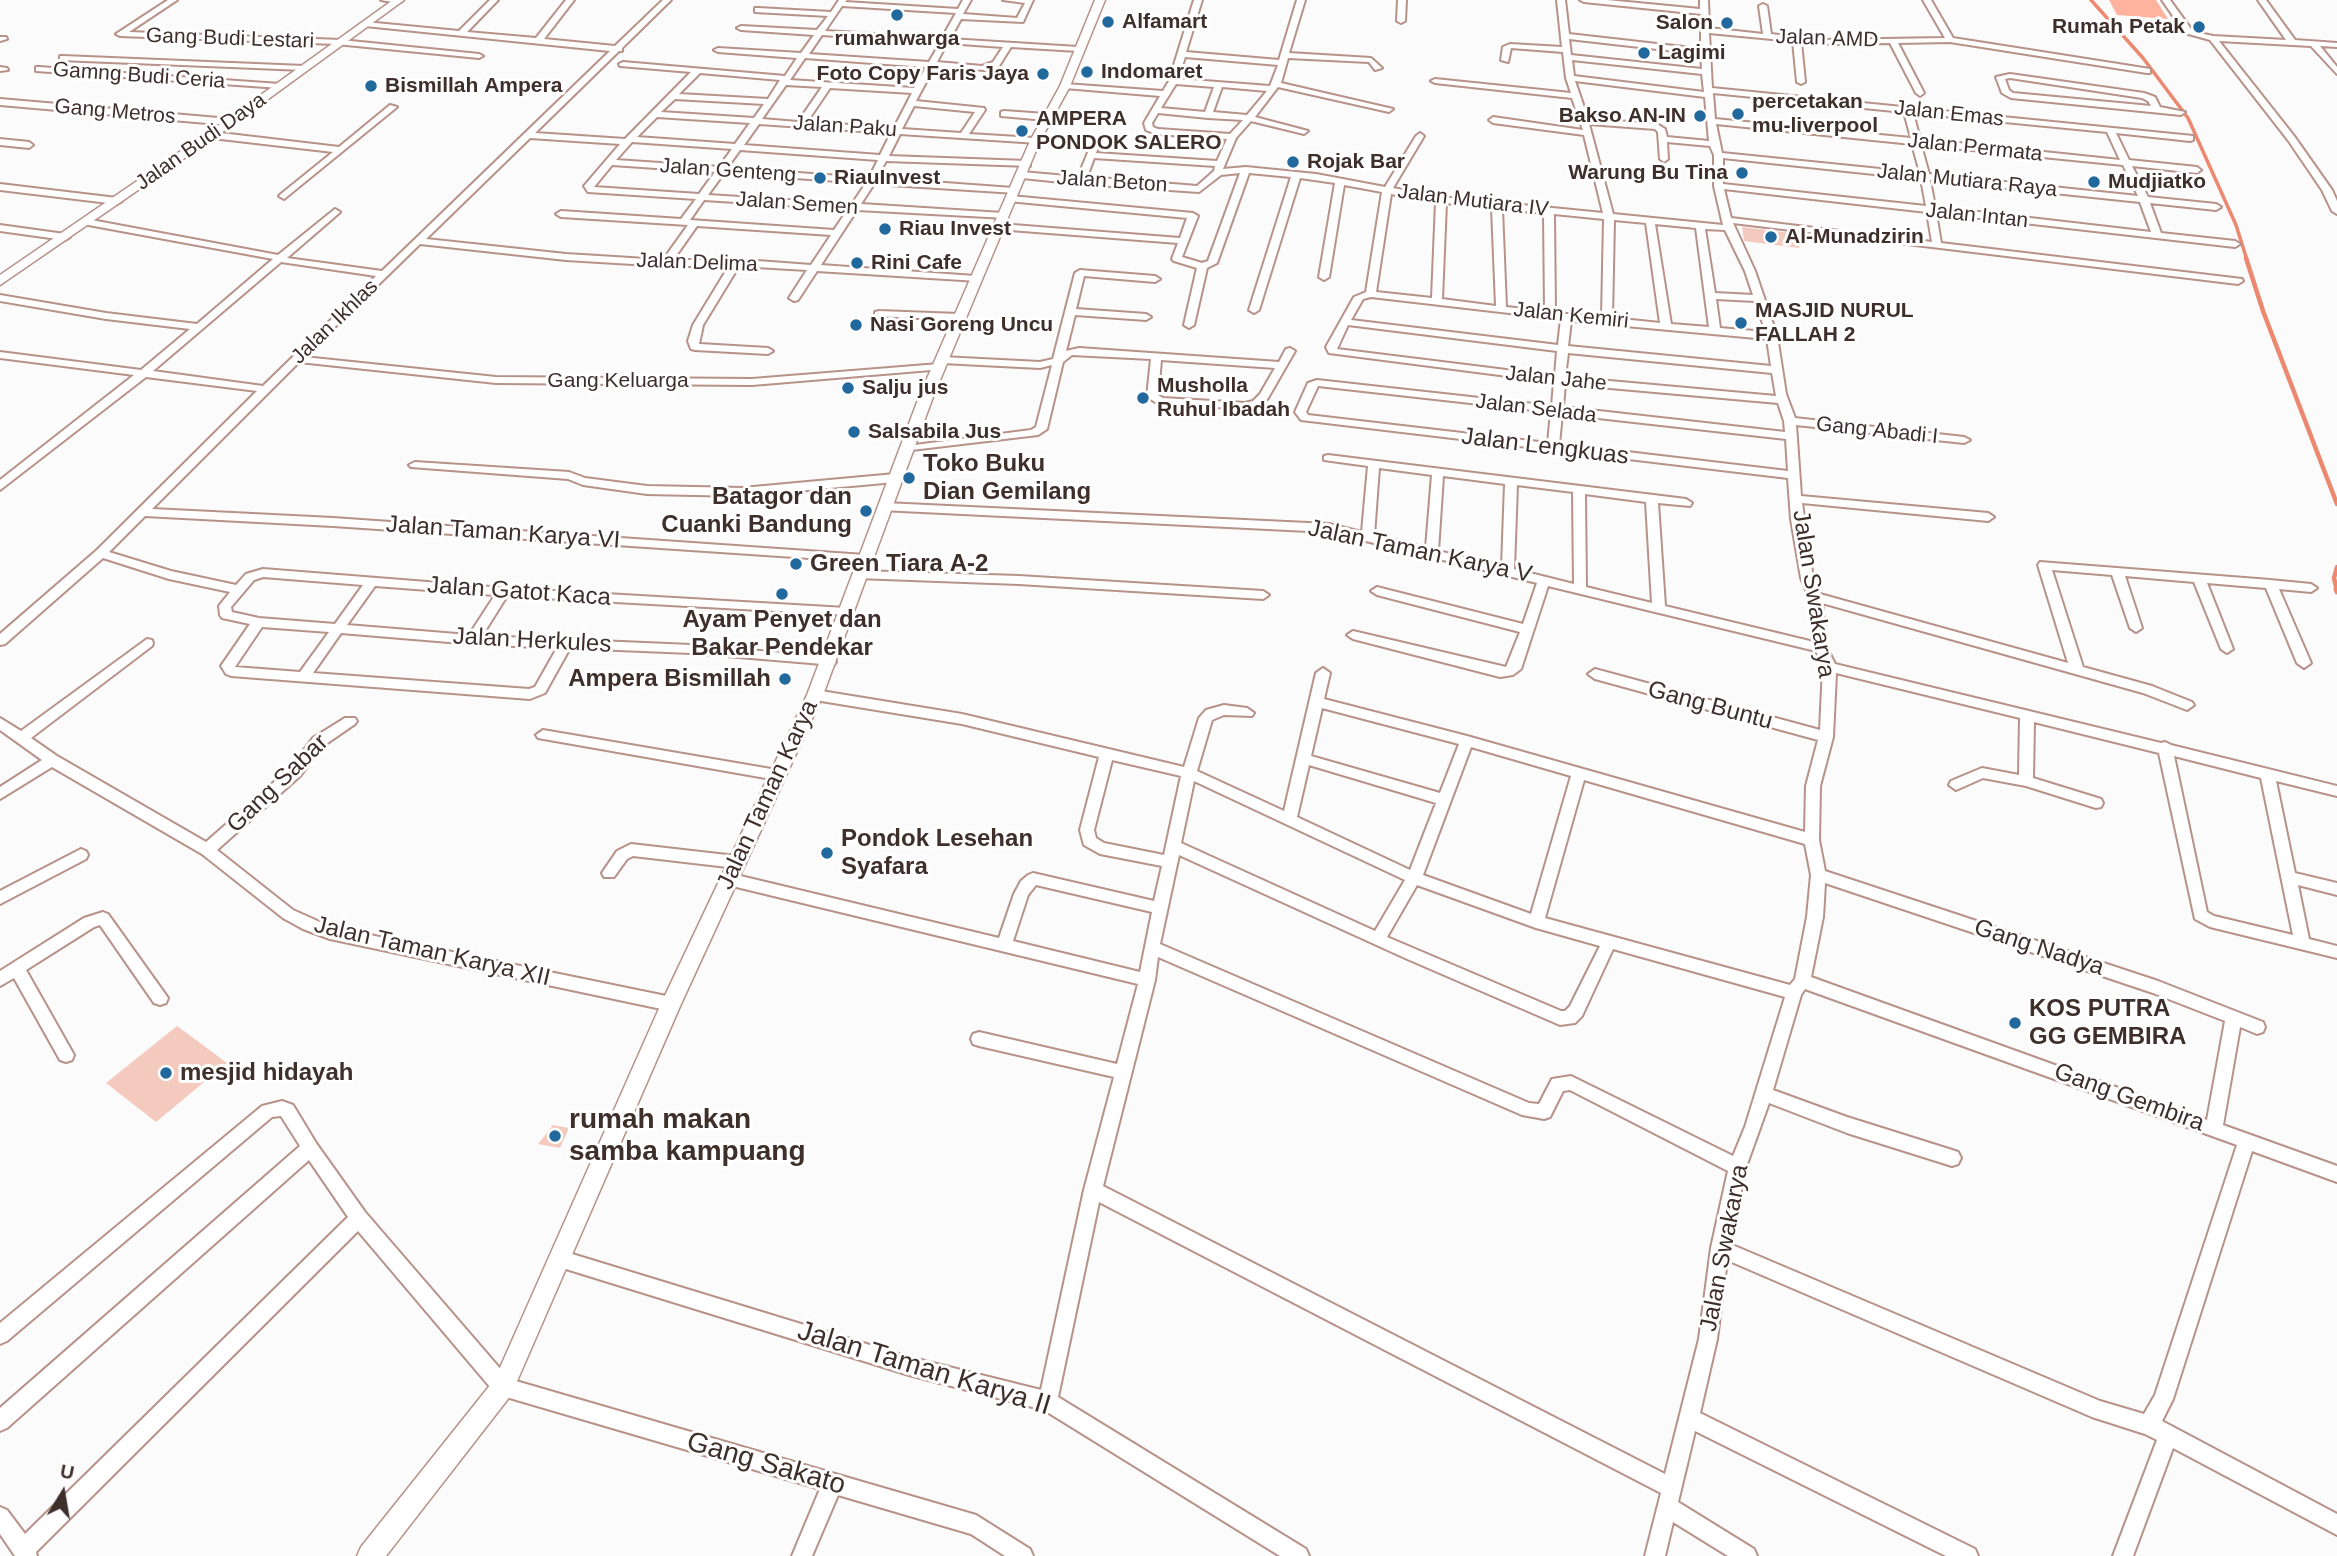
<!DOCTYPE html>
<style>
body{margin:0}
#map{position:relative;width:2337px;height:1556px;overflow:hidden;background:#fbfbfb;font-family:Arial,sans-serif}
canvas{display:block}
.north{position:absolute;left:28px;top:1458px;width:70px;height:70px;-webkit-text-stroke:5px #fff;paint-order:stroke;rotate:11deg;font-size:19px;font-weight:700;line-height:28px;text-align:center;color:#3e2f2b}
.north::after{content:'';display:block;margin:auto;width:24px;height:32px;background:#3e2f2b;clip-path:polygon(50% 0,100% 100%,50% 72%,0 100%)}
</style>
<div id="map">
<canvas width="2337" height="1556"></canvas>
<div class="north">U</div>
</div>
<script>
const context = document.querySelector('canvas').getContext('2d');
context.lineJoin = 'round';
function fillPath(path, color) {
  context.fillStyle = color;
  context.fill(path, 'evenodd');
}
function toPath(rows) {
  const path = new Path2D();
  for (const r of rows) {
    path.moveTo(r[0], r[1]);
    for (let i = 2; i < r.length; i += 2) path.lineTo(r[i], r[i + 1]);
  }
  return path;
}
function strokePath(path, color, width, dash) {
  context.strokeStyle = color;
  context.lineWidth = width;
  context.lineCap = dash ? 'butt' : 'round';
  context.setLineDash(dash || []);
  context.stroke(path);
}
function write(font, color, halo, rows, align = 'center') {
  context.font = font + ' Arial,sans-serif';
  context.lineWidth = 6;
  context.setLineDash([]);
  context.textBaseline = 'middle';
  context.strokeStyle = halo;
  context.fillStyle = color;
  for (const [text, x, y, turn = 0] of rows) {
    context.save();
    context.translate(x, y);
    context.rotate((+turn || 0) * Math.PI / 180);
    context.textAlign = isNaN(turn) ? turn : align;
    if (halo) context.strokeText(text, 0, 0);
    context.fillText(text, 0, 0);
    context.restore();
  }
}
const green = toPath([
 [2109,0,2156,0,2168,19,2117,15]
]);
const streamFar2 = toPath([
 [2091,0,2143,58,2188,118,2236,225,2247,260]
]);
const streamFar1 = toPath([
 [2246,258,2263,311,2337,504],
 [2337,591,2334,578,2337,567]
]);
const stream = toPath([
 [2336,589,2337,592]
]);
const building = toPath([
 [1742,227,1800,234,1799,248,1744,241],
 [177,1026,227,1063,156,1122,106,1083],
 [553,1125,569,1128,560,1148,538,1144]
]);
const minor = toPath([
 [168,0,177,0,129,32,341,40,479,54,483,56,479,58,336,44,120,36,116,34,168,0],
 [381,0,401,0,402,1,398,3,381,0],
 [490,0,498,0,467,32,536,38,566,0,574,0,544,39,615,46,663,0,671,0,622,48,622,51,619,51,535,133,625,139,691,72,620,66,619,64,623,62,785,76,797,58,718,52,714,50,718,48,801,53,814,35,741,30,737,28,741,26,817,30,828,16,755,12,755,8,758,8,831,12,839,0,847,0,845,2,958,9,963,0,971,0,963,14,1017,18,1025,3,1003,0,1033,0,1023,22,961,19,950,39,1078,47,1082,49,1078,51,1011,47,999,66,985,70,934,67,916,101,984,108,985,110,969,134,1035,138,1039,141,1038,143,900,134,889,156,1027,161,1030,162,1030,166,886,161,877,178,1013,188,1018,191,1016,193,874,184,861,204,1003,213,1006,214,1006,218,857,210,821,265,975,276,978,277,978,281,817,271,798,300,794,301,789,298,807,270,739,266,703,325,699,344,768,348,773,351,768,354,695,350,691,349,688,341,693,325,729,266,666,266,566,260,420,244,304,357,496,377,752,379,939,364,944,367,943,369,752,385,496,383,299,362,152,509,333,518,865,555,869,556,871,559,869,562,333,526,145,516,109,552,171,571,236,585,246,574,263,569,503,588,846,608,850,609,852,612,850,615,507,596,482,636,691,645,829,657,836,662,834,665,691,653,570,648,545,693,530,699,231,676,226,674,221,666,250,624,222,618,220,615,219,606,230,592,169,579,103,558,5,644,0,645,0,634,97,550,257,391,146,377,0,490,0,480,134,375,0,358,0,352,141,370,190,329,106,319,0,301,0,295,106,313,197,324,273,259,83,224,83,220,86,219,278,255,335,209,340,212,338,214,287,258,382,271,610,51,365,26,361,24,365,22,459,31,490,0],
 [842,6,956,13,942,38,825,31,842,6],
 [822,35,940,43,929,62,809,54,822,35],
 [947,43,1003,47,993,62,982,66,937,62,947,43],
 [805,58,926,67,914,88,790,80,805,58],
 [700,73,780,80,768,99,679,94,700,73],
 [786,85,822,87,798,122,762,119,786,85],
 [830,88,912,93,894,128,807,122,830,88],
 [675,99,764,104,754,118,661,112,675,99],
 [914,106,975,112,961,133,902,129,914,106],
 [657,117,750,123,735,144,637,137,657,117],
 [759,124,891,133,880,155,744,145,759,124],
 [530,138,620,144,584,186,588,192,696,199,681,219,561,211,556,214,561,217,688,225,663,260,566,254,426,239,530,138],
 [632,142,732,149,719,167,616,160,632,142],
 [740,150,878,160,869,178,727,168,740,150],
 [612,165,715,172,699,194,594,187,612,165],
 [724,173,866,183,852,204,708,195,724,173],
 [704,200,848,209,834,230,690,220,704,200],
 [697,226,831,235,811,265,744,260,673,260,697,226],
 [281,262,376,276,263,386,153,371,281,262],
 [263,577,363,585,335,624,259,618,232,612,231,607,254,580,263,577],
 [375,586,495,595,469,635,347,625,375,586],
 [262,627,329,632,300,672,235,667,262,627],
 [341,633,473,644,557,648,535,687,529,689,313,673,341,633],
 [1194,0,1202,0,1186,52,1279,60,1297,0,1305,0,1289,53,1371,58,1382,68,1375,70,1369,62,1288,58,1281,83,1393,109,1389,112,1278,87,1255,117,1308,131,1304,134,1251,121,1236,138,1223,169,1246,167,1316,174,1385,187,1416,136,1420,133,1424,136,1393,188,1441,197,1603,213,1584,135,1493,123,1489,120,1493,117,1583,130,1572,98,1435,83,1431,81,1435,79,1571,93,1566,78,1563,52,1511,48,1508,62,1501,60,1503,47,1510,44,1562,47,1557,0,1565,0,1569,34,1701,49,1701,14,1584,2,1580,0,1607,0,1700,9,1700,0,1708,0,1709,28,1763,34,1759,6,1763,4,1767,6,1771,34,1821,40,1945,38,1923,0,1931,0,1953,38,2150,69,2150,73,2147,73,1950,42,1898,43,1924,93,1920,96,1916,93,1890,43,1821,44,1801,42,1805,82,1801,84,1797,82,1793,41,1709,33,1712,88,2193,136,2193,140,2190,141,2116,133,2129,160,2197,167,2201,170,2197,173,2132,166,2148,197,2216,204,2221,207,2216,210,2150,203,2161,233,2235,241,2240,244,2235,247,1936,213,1941,243,2242,279,2243,281,2238,284,1733,223,1755,271,1777,336,1786,394,1795,418,1964,437,1970,440,1964,443,1796,425,1801,496,1988,513,1994,517,1988,521,1802,503,1813,578,1820,594,2068,663,2038,565,2040,562,2270,580,2311,584,2317,588,2311,592,2279,589,2311,663,2304,668,2297,663,2266,588,2207,583,2233,649,2227,653,2221,649,2194,582,2125,576,2142,628,2136,632,2130,628,2112,575,2052,570,2083,667,2152,686,2192,702,2194,705,2187,710,2143,693,1822,603,1827,648,1835,664,2161,743,2165,742,2171,745,2337,786,2337,796,2276,781,2295,873,2337,883,2337,895,2298,885,2309,939,2337,946,2337,958,2210,927,2195,919,2159,753,2034,722,2033,778,2101,799,2103,803,2101,807,2096,808,2026,786,1983,778,1956,790,1949,785,1951,781,1982,768,2019,775,2020,718,1836,673,1833,737,1820,786,1819,840,1825,871,2158,981,2263,1022,2265,1027,2263,1032,2257,1034,2240,1027,2223,1125,2337,1166,2337,1182,2252,1151,2173,1399,2162,1421,2337,1514,2337,1535,2173,1448,2133,1556,2113,1556,2157,1440,2145,1434,2092,1417,1727,1260,1717,1339,1700,1413,1975,1549,1978,1556,1946,1556,1695,1431,1678,1502,1754,1549,1757,1556,1728,1556,1673,1522,1665,1556,1645,1556,1661,1493,1099,1202,1058,1397,1306,1549,1309,1556,1280,1556,1044,1410,909,1375,553,1265,550,1259,553,1253,559,1250,909,1357,1041,1390,1084,1190,1114,1077,979,1046,973,1044,971,1039,973,1034,979,1032,1117,1064,1138,984,728,885,723,883,721,879,723,875,728,873,999,938,1014,894,1021,881,1028,875,1033,873,1154,901,1162,866,1100,854,1084,845,1080,830,1099,757,962,724,815,700,810,698,808,695,810,692,815,690,962,714,1184,767,1199,718,1206,710,1224,705,1247,708,1254,713,1252,716,1224,715,1212,720,1197,771,1284,811,1316,673,1323,668,1330,673,1324,699,1467,736,1805,832,1806,786,1818,740,1595,679,1588,674,1595,669,1820,730,1823,667,1816,651,1548,586,1521,669,1513,675,1500,677,1353,639,1347,635,1353,631,1506,667,1520,632,1377,595,1371,591,1377,587,1523,624,1537,583,1329,532,881,510,881,504,885,503,1329,524,1362,532,1368,466,1324,460,1324,456,1328,455,1686,499,1692,503,1690,506,1658,503,1665,606,1814,642,1809,597,1801,578,1791,519,1788,478,1301,420,1295,412,1308,383,1317,380,1552,406,1554,382,1329,353,1326,347,1354,297,1366,292,1382,192,1344,185,1329,277,1324,280,1319,277,1335,183,1300,178,1259,310,1254,313,1249,310,1291,177,1249,173,1217,263,1207,268,1194,325,1189,328,1184,325,1197,268,1174,261,1172,259,1178,243,997,229,997,225,1000,224,1180,238,1187,218,1008,201,1008,197,1011,196,1193,213,1198,216,1182,257,1202,263,1208,261,1240,173,1221,175,1199,192,1081,184,1022,178,1017,175,1022,172,1078,177,1091,145,1095,142,1099,145,1096,153,1217,161,1227,139,1156,134,1146,130,1144,123,1160,96,1065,88,1061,86,1065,84,1163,91,1169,81,1194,0],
 [1569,39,1701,54,1702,69,1571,55,1569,39],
 [1185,57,1278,65,1270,86,1178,79,1185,57],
 [1572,60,1702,74,1704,92,1574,76,1572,60],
 [1575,81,1705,97,1709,141,1667,137,1665,129,1657,124,1588,119,1575,81],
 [1176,84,1214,87,1205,112,1161,108,1176,84],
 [1222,87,1267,91,1247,115,1213,112,1222,87],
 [1713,93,1904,112,1911,138,1715,119,1713,93],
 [1158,113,1208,118,1243,120,1230,134,1158,129,1153,127,1152,123,1158,113],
 [1913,113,2107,132,2120,160,1920,139,1913,113],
 [1589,124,1655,129,1658,132,1660,159,1664,162,1668,159,1667,142,1710,146,1714,155,1714,186,1723,225,1613,214,1589,124],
 [1716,124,1912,144,1920,173,1722,153,1716,124],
 [1921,145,2123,165,2138,196,1929,174,1921,145],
 [1094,158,1215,166,1214,171,1197,186,1087,177,1094,158],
 [1723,158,1921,179,1926,206,1723,184,1723,158],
 [1930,180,2140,202,2151,232,1935,207,1930,180],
 [1724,189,1927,212,1932,242,1731,218,1724,189],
 [1391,194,1436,202,1432,298,1376,292,1391,194],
 [1446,203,1492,208,1496,306,1442,299,1446,203],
 [1502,209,1544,213,1545,311,1506,307,1502,209],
 [1554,214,1604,219,1602,317,1555,313,1554,214],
 [1614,220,1646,223,1660,323,1612,318,1614,220],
 [1655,224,1696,228,1709,327,1671,324,1655,224],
 [1705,229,1725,230,1745,271,1753,295,1715,293,1705,229],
 [1371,297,1561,319,1558,345,1351,320,1363,299,1371,297],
 [1716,299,1755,301,1766,332,1720,328,1716,299],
 [1571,321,1767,339,1771,366,1568,346,1571,321],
 [1348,325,1557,351,1555,376,1337,349,1348,325],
 [1568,353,1772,373,1776,396,1565,377,1568,353],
 [1565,384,1778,403,1784,421,1785,432,1563,407,1565,384],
 [1318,386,1551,412,1548,443,1308,415,1306,412,1318,386],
 [1562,414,1786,439,1788,471,1559,444,1562,414],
 [1379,468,1432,475,1426,548,1374,535,1379,468],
 [1443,476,1505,484,1502,566,1438,551,1443,476],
 [1517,485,1573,492,1574,584,1514,569,1517,485],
 [1585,494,1646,502,1652,603,1586,587,1585,494],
 [1322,708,1459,744,1440,793,1311,756,1322,708],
 [1471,747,1571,776,1531,914,1423,875,1471,747],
 [2174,756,2261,778,2293,935,2214,916,2207,912,2174,756],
 [1112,760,1181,776,1164,855,1104,843,1096,838,1094,830,1112,760],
 [1309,765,1436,803,1410,870,1297,817,1309,765],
 [1584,780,1805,844,1811,875,1807,917,1795,979,1790,985,1545,918,1584,780],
 [1194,781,1405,880,1375,931,1181,843,1194,781],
 [1179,855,1405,958,1560,1025,1575,1023,1582,1016,1613,949,1785,997,1745,1127,1733,1156,1571,1076,1552,1079,1539,1104,1529,1103,1160,944,1179,855],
 [1825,883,2153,993,2225,1021,2207,1120,1811,977,1823,917,1825,883],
 [1036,885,1152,912,1140,972,1013,941,1028,895,1036,885],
 [1417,885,1536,928,1600,946,1570,1006,1565,1011,1561,1011,1387,937,1417,885],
 [1158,957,1522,1115,1544,1119,1550,1117,1563,1091,1570,1090,1728,1171,1711,1248,1699,1339,1665,1474,1103,1186,1155,980,1158,957],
 [1805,989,2237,1145,2155,1395,2144,1414,2100,1401,1730,1244,1746,1167,1769,1103,1847,1133,1952,1166,1958,1164,1961,1158,1958,1152,1952,1150,1847,1117,1773,1090,1801,995,1805,989],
 [1398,0,1406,0,1405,21,1401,23,1397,21,1398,0],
 [2162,0,2170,0,2191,29,2195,32,2213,36,2286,40,2258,0,2266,0,2295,40,2337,43,2337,47,2320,46,2337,67,2337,74,2311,46,2219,41,2294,136,2332,190,2337,201,2337,214,2332,211,2322,190,2288,140,2210,40,2185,33,2162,0],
 [0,37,6,37,7,39,0,41,0,37],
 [63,56,304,66,308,68,304,70,60,60,60,56,63,56],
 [0,67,7,68,8,70,0,71,0,67],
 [39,67,280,84,284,86,280,88,36,71,36,67,39,67],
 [2010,74,2144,93,2155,97,2160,107,2185,112,2181,115,2011,98,2002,93,1996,77,2010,74],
 [2010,78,2142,98,2148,101,2151,106,2013,93,2009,90,2005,79,2010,78],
 [0,99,230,119,234,122,230,125,0,105,0,99],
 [390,105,397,107,284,199,279,196,281,194,333,152,212,138,208,135,212,132,339,147,390,105],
 [1004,111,1046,114,1050,117,1046,120,1001,116,1001,112,1004,111],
 [0,139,29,142,33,145,29,148,0,145,0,139],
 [0,184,117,198,122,201,117,204,0,190,0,184],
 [0,225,65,234,70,237,65,240,0,231,0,225],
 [1080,270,1155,276,1160,279,1155,282,1084,276,1076,309,1146,314,1151,317,1146,320,1075,315,1066,351,1079,348,1279,362,1286,349,1290,348,1295,351,1268,398,1261,405,1245,409,1157,403,1147,397,1151,359,1072,355,1063,362,1047,429,1038,435,903,451,903,447,907,446,1031,430,1036,427,1052,365,1040,368,942,363,937,360,942,357,1040,362,1053,359,1075,273,1080,270],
 [1161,360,1275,368,1260,394,1253,401,1245,403,1163,398,1158,395,1161,360],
 [879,311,959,314,964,317,959,320,875,316,875,312,879,311],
 [415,462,569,472,585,478,647,486,742,488,895,474,901,478,895,482,742,496,647,494,583,485,568,479,411,467,409,465,415,462],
 [861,571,1019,576,1263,591,1269,595,1263,599,1019,584,857,578,855,575,861,571],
 [147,639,152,640,153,643,152,646,31,738,57,756,206,842,290,768,313,738,345,718,355,718,357,721,355,724,323,746,300,776,217,850,293,910,331,927,671,997,677,999,679,1004,677,1009,671,1011,330,939,303,929,283,918,202,854,52,767,0,799,0,787,42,760,0,730,0,718,21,731,147,639],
 [543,730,777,770,784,775,777,780,538,738,536,735,543,730],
 [631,844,736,856,741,858,743,862,741,866,736,868,633,856,627,859,614,877,604,877,602,873,617,851,631,844],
 [81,849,86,851,88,855,86,859,0,904,0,891,81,849],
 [103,912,108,914,168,998,166,1003,160,1005,154,1003,100,925,94,927,26,970,74,1055,72,1060,66,1062,60,1060,14,978,0,986,0,971,84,918,103,912],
 [282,1101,293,1105,316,1143,365,1212,509,1379,976,1515,1030,1549,1033,1556,1005,1556,971,1534,838,1495,812,1556,792,1556,820,1489,496,1394,358,1231,36,1552,37,1556,15,1556,0,1534,0,1507,7,1510,25,1534,348,1217,309,1160,7,1428,0,1431,0,1408,300,1146,281,1116,272,1117,7,1341,0,1344,0,1323,262,1106,282,1101]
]);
const tertiary = toPath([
 [393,0,404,0,234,124,0,285,0,275,226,120,393,0],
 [1095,0,1105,0,1070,86,1040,141,933,397,823,695,681,1004,511,1395,386,1556,357,1556,361,1547,495,1379,661,1004,807,695,919,397,1030,141,1060,86,1095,0]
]);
const markers = [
 [897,15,7,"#21689c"],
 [1108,22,7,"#21689c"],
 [1727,23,7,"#21689c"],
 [2199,27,7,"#21689c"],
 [1644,53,7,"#21689c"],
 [1087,72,7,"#21689c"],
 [1043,74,7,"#21689c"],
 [371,86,7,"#21689c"],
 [1738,114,7,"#21689c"],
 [1700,116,7,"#21689c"],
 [1022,131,7,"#21689c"],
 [1293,162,7,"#21689c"],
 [1742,173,7,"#21689c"],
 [820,178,7,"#21689c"],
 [2094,182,7,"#21689c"],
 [885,229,7,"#21689c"],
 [1771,237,7,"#21689c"],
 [857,263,7,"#21689c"],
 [1741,323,7,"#21689c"],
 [856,325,7,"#21689c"],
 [848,388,7,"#21689c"],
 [1143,398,7,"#21689c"],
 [854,432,7,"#21689c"],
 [909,478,7,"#21689c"],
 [866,511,7,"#21689c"],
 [796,564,7,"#21689c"],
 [782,594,7,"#21689c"],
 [785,679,7,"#21689c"],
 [827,853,7,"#21689c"],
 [2015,1023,7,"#21689c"],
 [166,1073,7,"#21689c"],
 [555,1136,7,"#21689c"]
];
const farPoinames = [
 ["Alfamart",1122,22],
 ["Salon",1713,23,"right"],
 ["Rumah Petak",2185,27,"right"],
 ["rumahwarga",897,39,"center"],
 ["Lagimi",1658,53],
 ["Indomaret",1101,72],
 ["Foto Copy Faris Jaya",1029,74,"right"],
 ["Bismillah Ampera",385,86],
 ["percetakan",1752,102],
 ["mu-liverpool",1752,126],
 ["Bakso AN-IN",1686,116,"right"],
 ["AMPERA",1036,119],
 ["PONDOK SALERO",1036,143],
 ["Rojak Bar",1307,162],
 ["Warung Bu Tina",1728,173,"right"],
 ["RiauInvest",834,178],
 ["Mudjiatko",2108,182],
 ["Riau Invest",899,229],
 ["Al-Munadzirin",1785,237],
 ["Rini Cafe",871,263],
 ["MASJID NURUL",1755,311],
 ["FALLAH 2",1755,335],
 ["Nasi Goreng Uncu",870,325],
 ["Musholla",1157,386],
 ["Ruhul Ibadah",1157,410],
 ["Salju jus",862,388],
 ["Salsabila Jus",868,432]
];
const farStreetnames = [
 ["Gang Budi Lestari",230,39,2],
 ["Jalan AMD",1827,39,2],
 ["Gamng Budi Ceria",139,76,4],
 ["Gang Metros",115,112,5],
 ["Jalan Emas",1949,114,6],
 ["Jalan Paku",845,127,4],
 ["Jalan Budi Daya",201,142,-35],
 ["Jalan Permata",1975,148,6],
 ["Jalan Genteng",728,171,4],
 ["Jalan Mutiara Raya",1967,181,6],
 ["Jalan Beton",1112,182,4],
 ["Jalan Mutiara IV",1473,201,7],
 ["Jalan Semen",797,204,4],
 ["Jalan Intan",1977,216,6],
 ["Jalan Delima",697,263,2],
 ["Jalan Kemiri",1571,316,6],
 ["Jalan Ikhlas",335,322,-44],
 ["Jalan Jahe",1556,379,6],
 ["Gang Keluarga",618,381],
 ["Jalan Selada",1536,409,7],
 ["Gang Abadi I",1877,431,6]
];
const streetNames = [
 ["Jalan Lengkuas",1545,447,7],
 ["Jalan Taman Karya VI",503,533,4],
 ["Jalan Taman Karya V",1420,552,12],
 ["Jalan Gatot Kaca",519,592,4],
 ["Jalan Swakarya",1813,594,81],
 ["Jalan Herkules",532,641,3],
 ["Gang Buntu",1710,706,15],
 ["Gang Sabar",278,784,-44],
 ["Jalan Taman Karya",768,795,-65],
 ["Gang Nadya",2039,948,18],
 ["Jalan Taman Karya XII",432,952,13],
 ["Gang Gembira",2129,1098,20],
 ["Jalan Swakarya",1725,1248,-79]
];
const poiNames = [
 ["Toko Buku",923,464],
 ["Dian Gemilang",923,492],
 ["Batagor dan",852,497,"right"],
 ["Cuanki Bandung",852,525,"right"],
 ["Green Tiara A-2",810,564],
 ["Ayam Penyet dan",782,620,"center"],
 ["Bakar Pendekar",782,648,"center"],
 ["Ampera Bismillah",771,679,"right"],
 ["Pondok Lesehan",841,839],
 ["Syafara",841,867],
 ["KOS PUTRA",2029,1009],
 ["GG GEMBIRA",2029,1037],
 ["mesjid hidayah",180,1073]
];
const nearPoinames = [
 ["rumah makan",569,1120],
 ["samba kampuang",569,1152]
];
const nearStreetnames = [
 ["Jalan Taman Karya II",924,1369,17],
 ["Gang Sakato",766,1464,16]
];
fillPath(green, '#feb39f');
strokePath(streamFar2, '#ec886f', 3.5);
strokePath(streamFar1, '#ec886f', 4.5);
strokePath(stream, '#ec886f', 5);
fillPath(building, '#f4c9be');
strokePath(minor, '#b79289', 4);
strokePath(tertiary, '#b79289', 3);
fillPath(minor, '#fff');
fillPath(tertiary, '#fff');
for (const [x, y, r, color] of markers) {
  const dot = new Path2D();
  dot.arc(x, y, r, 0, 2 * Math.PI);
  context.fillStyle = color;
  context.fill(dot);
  strokePath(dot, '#fff', 2.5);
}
write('bold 21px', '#3e2f2b', '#fff', farPoinames, 'left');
write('21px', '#3e2f2b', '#fff', farStreetnames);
write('24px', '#3e2f2b', '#fff', streetNames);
write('bold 24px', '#3e2f2b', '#fff', poiNames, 'left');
write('bold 28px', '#3e2f2b', '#fff', nearPoinames, 'left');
write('28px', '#3e2f2b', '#fff', nearStreetnames);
</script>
